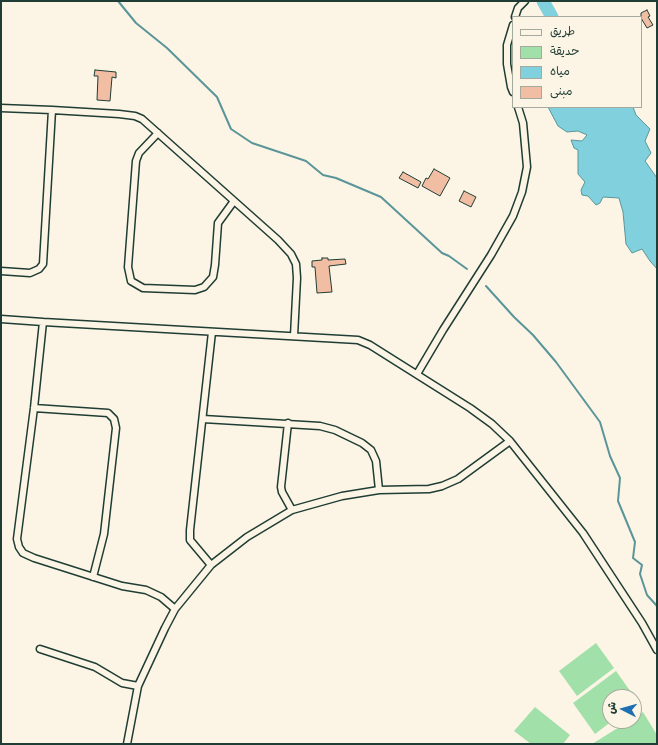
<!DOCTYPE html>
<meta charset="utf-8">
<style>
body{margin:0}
#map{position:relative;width:658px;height:745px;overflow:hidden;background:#fcf5e5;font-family:Caveat,"Playpen Sans Arabic",sans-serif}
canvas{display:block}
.frame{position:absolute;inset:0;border:2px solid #1f3d34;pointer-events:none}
.legend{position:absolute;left:512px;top:16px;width:130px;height:92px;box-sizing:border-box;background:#fcf5e5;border:1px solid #a4ab9e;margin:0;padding:5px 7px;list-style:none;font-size:12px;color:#1f3d34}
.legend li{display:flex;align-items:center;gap:8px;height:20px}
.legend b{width:20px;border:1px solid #a4ab9e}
.north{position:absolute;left:602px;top:689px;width:40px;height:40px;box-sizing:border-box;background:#fcf5e5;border:1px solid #a4ab9e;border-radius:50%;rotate:276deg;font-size:11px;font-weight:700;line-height:16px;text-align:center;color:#1f3d34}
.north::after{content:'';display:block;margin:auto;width:14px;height:18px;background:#1f6fb2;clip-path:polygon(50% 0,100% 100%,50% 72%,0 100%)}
</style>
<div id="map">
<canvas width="658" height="745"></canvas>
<div class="frame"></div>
<ul class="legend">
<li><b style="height:5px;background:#fcf5e5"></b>طريق</li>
<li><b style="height:11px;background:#a1e0a8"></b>حديقة</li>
<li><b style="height:11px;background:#81d0dd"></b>مياه</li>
<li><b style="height:11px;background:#f2bea3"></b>مبنى</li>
</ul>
<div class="north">ش</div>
</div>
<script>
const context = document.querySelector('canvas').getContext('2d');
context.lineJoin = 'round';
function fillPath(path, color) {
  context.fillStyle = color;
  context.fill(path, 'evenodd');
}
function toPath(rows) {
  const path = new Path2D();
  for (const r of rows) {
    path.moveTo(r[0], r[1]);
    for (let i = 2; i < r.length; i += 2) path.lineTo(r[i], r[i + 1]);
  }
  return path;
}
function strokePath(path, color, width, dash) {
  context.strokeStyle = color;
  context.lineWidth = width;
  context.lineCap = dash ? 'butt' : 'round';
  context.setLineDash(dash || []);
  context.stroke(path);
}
const green = toPath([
 [596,643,614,668,577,696,559,671],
 [616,671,638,702,634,705,634,697,610,697,610,721,612,721,595,734,573,703],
 [535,707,570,735,563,744,531,744,514,731],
 [643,712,657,735,657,744,592,744,629,721,634,721,634,718]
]);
const water = toPath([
 [548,107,633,107,636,115,650,129,645,141,651,153,645,161,657,178,657,269,650,261,642,249,632,253,626,244,623,212,619,198,603,197,600,203,596,205,588,196,582,195,581,190,585,182,578,174,578,150,574,148,571,140,582,141,587,135,578,131,567,132,558,126,548,107]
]);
const stream = toPath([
 [118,1,136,23,167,48,217,97,231,129,252,143,306,161,323,175,336,178,381,197,442,253,449,256,467,269],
 [486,286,514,317,533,335,556,362,600,422,610,456,620,478,618,501,635,542,633,558,642,565,640,574,647,595,657,606]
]);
const river = toPath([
 [543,1,552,17]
]);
const building = toPath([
 [647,10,650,16,648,17,653,25,647,28,641,18,641,13,647,10],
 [95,70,116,72,116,78,112,77,110,101,97,100,98,76,94,76,95,70],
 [434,169,450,178,440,196,422,186,426,178,428,179,434,169],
 [403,172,421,182,418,188,399,178,403,172],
 [464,191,476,197,471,207,459,201,464,191],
 [322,258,328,258,328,260,345,259,346,264,329,266,332,292,317,293,315,267,312,267,312,261,322,260,322,258]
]);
const street = toPath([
 [515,17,518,8,525,1],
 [513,25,507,45,507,64,511,87,513,92],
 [1,108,52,110,43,264,39,269,30,273,1,271],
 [52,110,119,114,135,116,142,119,278,240,291,254,296,264,297,278,294,336],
 [158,133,139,153,136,161,128,267,131,281,143,288,195,290,204,287,213,277,215,265,218,223,234,201],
 [1,319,43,322,358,340,370,345,470,408,492,424,510,441,583,533,642,623,657,650],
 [43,322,34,408,17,539,19,547,23,553,34,558,122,586,146,590,161,597,175,609],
 [417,374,443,330,491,255,513,216,522,192,527,167,523,123,518,107],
 [34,408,108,413,114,419,116,428,104,534,93,577],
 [203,419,320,426,335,430,362,443,371,450,376,461,379,490],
 [288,423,281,487,282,492,292,510],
 [211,565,190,540,190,530,212,332],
 [40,649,95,667,122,683,138,686],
 [127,744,138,686,165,628,175,609,211,565,247,537,292,510,342,496,379,490,429,489,442,486,458,479,510,441]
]);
fillPath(green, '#a1e0a8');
fillPath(water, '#81d0dd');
strokePath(water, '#5a9599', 1);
strokePath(stream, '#5a9599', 2);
strokePath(river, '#81d0dd', 13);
fillPath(building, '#f2bea3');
strokePath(building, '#1f3d34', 1);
strokePath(street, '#1f3d34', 9);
strokePath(street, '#fcf5e5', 6);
</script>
